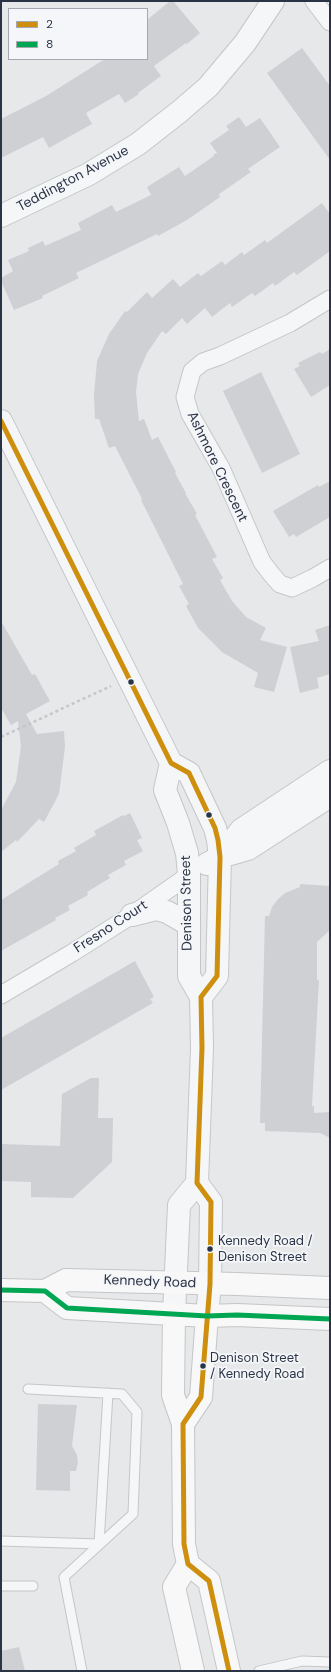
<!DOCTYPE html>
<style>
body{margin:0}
#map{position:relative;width:331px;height:1672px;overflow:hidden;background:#e6e8ea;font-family:"DM Sans",sans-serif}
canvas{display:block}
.frame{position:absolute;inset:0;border:2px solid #2b3445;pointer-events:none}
.legend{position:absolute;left:8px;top:8px;width:140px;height:52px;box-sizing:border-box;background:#f4f6f9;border:1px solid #a4a8b1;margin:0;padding:5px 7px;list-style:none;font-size:12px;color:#2b3445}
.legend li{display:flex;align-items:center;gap:8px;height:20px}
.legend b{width:20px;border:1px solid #a4a8b1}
</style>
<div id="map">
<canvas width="331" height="1672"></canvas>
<div class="frame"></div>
<ul class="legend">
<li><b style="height:5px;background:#ce8f0e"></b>2</li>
<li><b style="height:5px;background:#00a651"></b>8</li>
</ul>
</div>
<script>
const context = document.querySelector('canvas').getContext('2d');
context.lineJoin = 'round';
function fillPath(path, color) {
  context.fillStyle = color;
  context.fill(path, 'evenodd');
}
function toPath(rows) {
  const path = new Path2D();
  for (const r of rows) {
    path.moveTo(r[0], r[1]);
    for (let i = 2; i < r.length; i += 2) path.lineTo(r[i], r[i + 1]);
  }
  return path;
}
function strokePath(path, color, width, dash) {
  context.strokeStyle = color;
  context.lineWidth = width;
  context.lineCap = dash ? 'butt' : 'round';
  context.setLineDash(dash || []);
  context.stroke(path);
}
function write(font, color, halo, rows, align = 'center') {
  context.font = font + ' "DM Sans",sans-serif';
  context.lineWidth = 3.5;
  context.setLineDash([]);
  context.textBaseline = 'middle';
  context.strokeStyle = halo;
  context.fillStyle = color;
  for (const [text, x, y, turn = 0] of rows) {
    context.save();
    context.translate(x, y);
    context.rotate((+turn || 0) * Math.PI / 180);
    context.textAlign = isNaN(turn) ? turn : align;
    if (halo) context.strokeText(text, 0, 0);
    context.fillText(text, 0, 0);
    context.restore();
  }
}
const building = toPath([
 [170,1,173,1,200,33,187,44,186,43,154,66,161,76,138,93,139,94,125,103,119,94,86,113,92,124,65,139,49,148,43,137,1,158,1,119,46,96,105,59,147,59,147,20],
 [302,48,330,86,330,160,267,73],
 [239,117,246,127,260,118,280,147,248,169,251,172,219,194,220,197,187,220,158,236,157,234,76,273,79,278,42,296,43,298,14,310,1,281,1,278,13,271,8,260,29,251,28,248,43,241,45,246,81,230,78,223,112,205,116,212,151,195,147,187,179,167,185,176,214,156,213,155,217,153,210,143,229,130,226,126],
 [322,203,330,214,330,251,297,275,294,272,275,286,273,283,255,296,252,293,232,307,230,303,212,317,205,308,187,324,182,318,166,334,162,331,147,353,138,374,136,392,139,421,144,419,152,440,158,437,176,472,175,473,186,493,185,493,197,514,195,515,217,557,212,559,223,578,220,580,232,601,246,617,266,628,260,640,287,647,274,692,254,687,258,673,222,652,198,628,186,606,189,604,179,586,183,584,141,500,142,499,115,446,109,448,99,419,95,419,94,395,97,361,109,334,125,311,127,312,147,292,152,298,173,279,180,287,198,273,201,276,222,261,225,265,242,252,244,255,265,240,267,243],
 [330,349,330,385,311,397,294,369,300,366,298,363,320,352,322,354],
 [261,372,300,454,262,473,223,391],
 [330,481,330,517,296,537,294,534,289,537,273,511,318,485,319,487],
 [1,621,32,675,35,674,50,701,26,714,37,734,64,731,65,747,59,794,44,822,39,819,17,842,16,840,1,852,1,810,16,782,21,746,18,721,11,725,1,708],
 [330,625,330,674,317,678,319,688,300,693,290,647,319,641,315,630],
 [130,813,142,838,137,840,143,851,124,861,126,865,108,875,110,878,87,892,88,895,68,906,70,910,55,918,56,920,1,951,1,900,59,864,58,861,76,851,74,848,96,835,94,831,123,815,124,816],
 [300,884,330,886,330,930,317,942,317,980,319,980,312,1106,314,1106,314,1113,330,1112,330,1138,320,1133,265,1131,265,1123,260,1123,265,916,269,916,272,907,278,899,285,893,300,887],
 [135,961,154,997,150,999,153,1003,1,1090,1,1038],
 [91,1078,99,1078,98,1118,113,1118,112,1162,73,1198,31,1197,31,1182,1,1181,1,1144,60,1146,62,1094],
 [38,1404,77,1405,72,1446,77,1455,78,1462,76,1471,70,1471,70,1491,36,1490],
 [19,1647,25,1671,1,1671,1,1651]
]);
const path = toPath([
 [1,737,111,686]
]);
const service = toPath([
 [28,1389,122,1394,137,1412,133,1514,64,1577,82,1671],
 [1,1541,99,1544,108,1393],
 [1,1586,33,1586],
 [259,1671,302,1661,330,1662]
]);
const minor = toPath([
 [314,1,330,22],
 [330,299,290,323,220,356,203,362,192,371,185,397,190,414,221,468,262,562,272,575,280,584,292,588,313,578,330,568],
 [1,995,72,953,132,915,189,875]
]);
const tertiary = toPath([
 [1,216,89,174,138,144,179,112,208,87,245,43,273,1],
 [1,421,171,763,189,773,215,828,218,840,220,857,217,976,201,997],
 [171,763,165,790,178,823,187,853,189,875,189,976,201,997,202,1048,197,1183,179,1205,174,1314],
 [220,857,241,830,330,771],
 [207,864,220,857,248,849,330,796],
 [132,915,156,909,167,912,188,924],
 [197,1183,211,1202,210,1284,207,1316]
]);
const secondary = toPath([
 [1,1290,45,1291,66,1280,237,1284,330,1288],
 [45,1291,67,1308,207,1316,237,1315,330,1319],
 [174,1314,173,1395,183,1424,184,1544,188,1564,174,1587,193,1671],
 [183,1424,201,1397,207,1316],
 [188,1564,209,1581,229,1671]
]);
const bus1 = toPath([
 [1,421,171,763,189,773,215,828,218,840,220,857,217,976,201,997,202,1048,197,1183,211,1202,210,1284,201,1397,183,1424,184,1544,188,1564,209,1581,229,1671]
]);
const bus2 = toPath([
 [1,1290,45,1291,67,1308,207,1316,237,1315,330,1319]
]);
const markers = [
 [131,682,3.5,"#2b3445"],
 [209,815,3.5,"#2b3445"],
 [210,1249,3.5,"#2b3445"],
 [203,1366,3.5,"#2b3445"]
];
const busNames = [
 ["Kennedy Road /",218,1242],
 ["Denison Street",218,1258],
 ["Denison Street",210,1359],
 ["/ Kennedy Road",210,1375]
];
const streetNames = [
 ["Teddington Avenue",73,179,-28],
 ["Ashmore Crescent",217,467,64],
 ["Denison Street",187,903,-91],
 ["Fresno Court",111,927,-33],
 ["Kennedy Road",150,1282,2]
];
fillPath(building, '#ced0d3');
strokePath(service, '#c4c6c8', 11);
strokePath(minor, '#c4c6c8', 19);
strokePath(tertiary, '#c4c6c8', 24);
strokePath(secondary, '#c4c6c8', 24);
strokePath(path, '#c5c6ca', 2.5, [3, 3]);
strokePath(service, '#f5f6f7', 9);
strokePath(minor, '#f5f6f7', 17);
strokePath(tertiary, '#f5f6f7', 22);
strokePath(secondary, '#f8f8f8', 22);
strokePath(bus1, '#ce8f0e', 5);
strokePath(bus2, '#00a651', 5);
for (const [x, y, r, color] of markers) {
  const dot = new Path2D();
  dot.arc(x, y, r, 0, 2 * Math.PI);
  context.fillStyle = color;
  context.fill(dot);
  strokePath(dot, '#f4f6f9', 1.5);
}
write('13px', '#2b3445', '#f4f6f9', busNames, 'left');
write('14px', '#2b3445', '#f4f6f9', streetNames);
</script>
